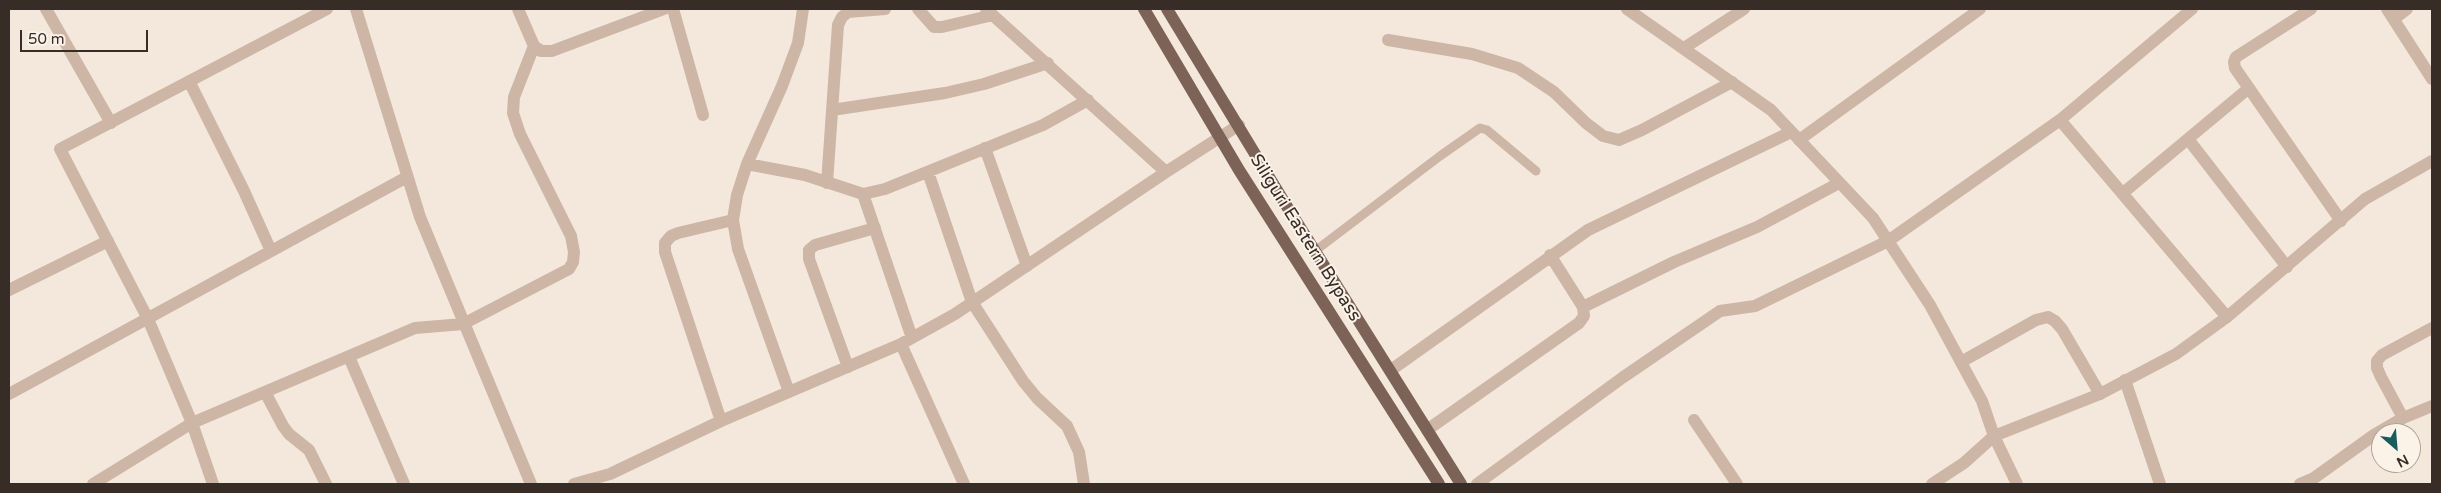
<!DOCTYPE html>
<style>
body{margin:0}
#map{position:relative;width:2441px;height:493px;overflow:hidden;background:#f4e7db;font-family:"Varela Round",sans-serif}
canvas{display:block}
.frame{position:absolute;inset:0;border:10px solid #382c27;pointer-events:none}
.north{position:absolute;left:2371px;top:423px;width:50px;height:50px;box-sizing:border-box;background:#fbf2e8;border:1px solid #ada39b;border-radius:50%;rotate:153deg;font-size:14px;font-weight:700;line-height:20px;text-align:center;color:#382c27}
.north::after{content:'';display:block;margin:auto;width:18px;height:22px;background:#195b5e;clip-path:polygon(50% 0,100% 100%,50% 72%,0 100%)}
.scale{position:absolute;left:20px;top:30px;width:128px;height:22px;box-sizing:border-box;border:2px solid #382c27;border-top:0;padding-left:6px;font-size:15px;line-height:18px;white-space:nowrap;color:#382c27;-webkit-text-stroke:4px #fbf2e8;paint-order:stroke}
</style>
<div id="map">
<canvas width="2441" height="493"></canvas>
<div class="frame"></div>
<div class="north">N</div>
<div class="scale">50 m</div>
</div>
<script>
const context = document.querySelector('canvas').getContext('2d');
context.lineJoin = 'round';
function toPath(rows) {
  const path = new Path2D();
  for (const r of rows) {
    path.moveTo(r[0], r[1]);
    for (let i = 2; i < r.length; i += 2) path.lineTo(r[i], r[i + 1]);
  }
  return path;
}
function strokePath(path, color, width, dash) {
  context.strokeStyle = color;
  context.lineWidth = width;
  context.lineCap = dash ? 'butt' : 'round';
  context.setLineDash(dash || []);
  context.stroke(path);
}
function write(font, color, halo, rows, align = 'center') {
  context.font = font + ' "Varela Round",sans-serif';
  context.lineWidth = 4;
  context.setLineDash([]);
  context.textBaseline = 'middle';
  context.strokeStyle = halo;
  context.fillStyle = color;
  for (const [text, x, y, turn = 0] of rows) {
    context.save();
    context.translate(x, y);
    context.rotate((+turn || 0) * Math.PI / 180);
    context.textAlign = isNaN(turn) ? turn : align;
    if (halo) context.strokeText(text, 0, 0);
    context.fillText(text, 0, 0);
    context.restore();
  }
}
const service = toPath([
 [1315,251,1440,156,1480,128,1487,130,1536,171]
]);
const minor = toPath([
 [46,9,111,123],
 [356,9,420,217,531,484],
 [518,9,534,46,541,51,552,51,664,9],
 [673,9,703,115],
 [918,9,934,27,942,27,993,15],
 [986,9,1166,172],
 [2311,9,2236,57,2234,62,2235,68,2341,221],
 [2387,9,2432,79],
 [2394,19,2407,9],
 [1388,40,1472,54,1518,68,1554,92,1586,123,1603,136,1619,140,1642,130,1732,82],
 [1684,48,1744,9],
 [189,81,244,191,271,251],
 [832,110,945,93,984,84,1048,63],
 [2060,120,2227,317],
 [2188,139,2287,267],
 [1799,140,1980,9],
 [985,148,1027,266],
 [747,164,805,175,863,194,885,189,1043,125,1088,100],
 [928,172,972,302,1023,381,1037,398,1067,426,1079,452,1084,484],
 [827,183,838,25,842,17,848,12,885,9],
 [2123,193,2249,88],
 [863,194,912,338],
 [9,290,108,241],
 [1583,307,1674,262,1757,227,1839,183],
 [901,344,964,484],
 [349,357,404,484],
 [1961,362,2036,320,2048,317,2055,321,2062,329,2100,394],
 [848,367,809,259,809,250,815,245,875,228],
 [1391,370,1588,230,1791,132],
 [2125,380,2160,484],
 [265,392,283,426,289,434,309,450,326,484],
 [789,392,738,249,733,220,737,195,747,164,782,86,798,43,803,9],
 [9,394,407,177],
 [2403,418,2381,377,2377,368,2377,361,2382,355,2432,328],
 [1694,420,1737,484],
 [721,421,665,252,665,243,671,236,678,233,733,220],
 [1427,430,1579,323,1584,316,1583,307,1550,255],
 [93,484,192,423,415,328,463,324,569,269,573,262,574,252,571,236,520,134,513,113,514,97,534,46],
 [213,484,192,423,148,319,60,149,327,9],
 [574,484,610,474,721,421,901,344,955,314,1166,172,1239,125],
 [1477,484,1622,378,1720,311,1755,306,1888,241,2060,120,2192,9],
 [1932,484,1964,463,1994,436,2017,484],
 [2300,484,2314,478,2374,435,2403,418,2432,406]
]);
const tertiary = toPath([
 [1627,9,1771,110,1873,218,1930,305,1982,401,1994,436,2100,394,2176,354,2227,317,2365,199,2432,161]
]);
const primary = toPath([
 [1144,9,1239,170,1439,484],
 [1167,9,1286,205,1461,484]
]);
const streetNames = [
 ["Siliguri Eastern Bypass",1305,238,58]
];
strokePath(service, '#cdb6a5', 9);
strokePath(minor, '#cdb6a5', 12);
strokePath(tertiary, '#cdb6a5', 12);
strokePath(primary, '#7c6257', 12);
write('18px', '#382c27', '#fbf2e8', streetNames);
</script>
